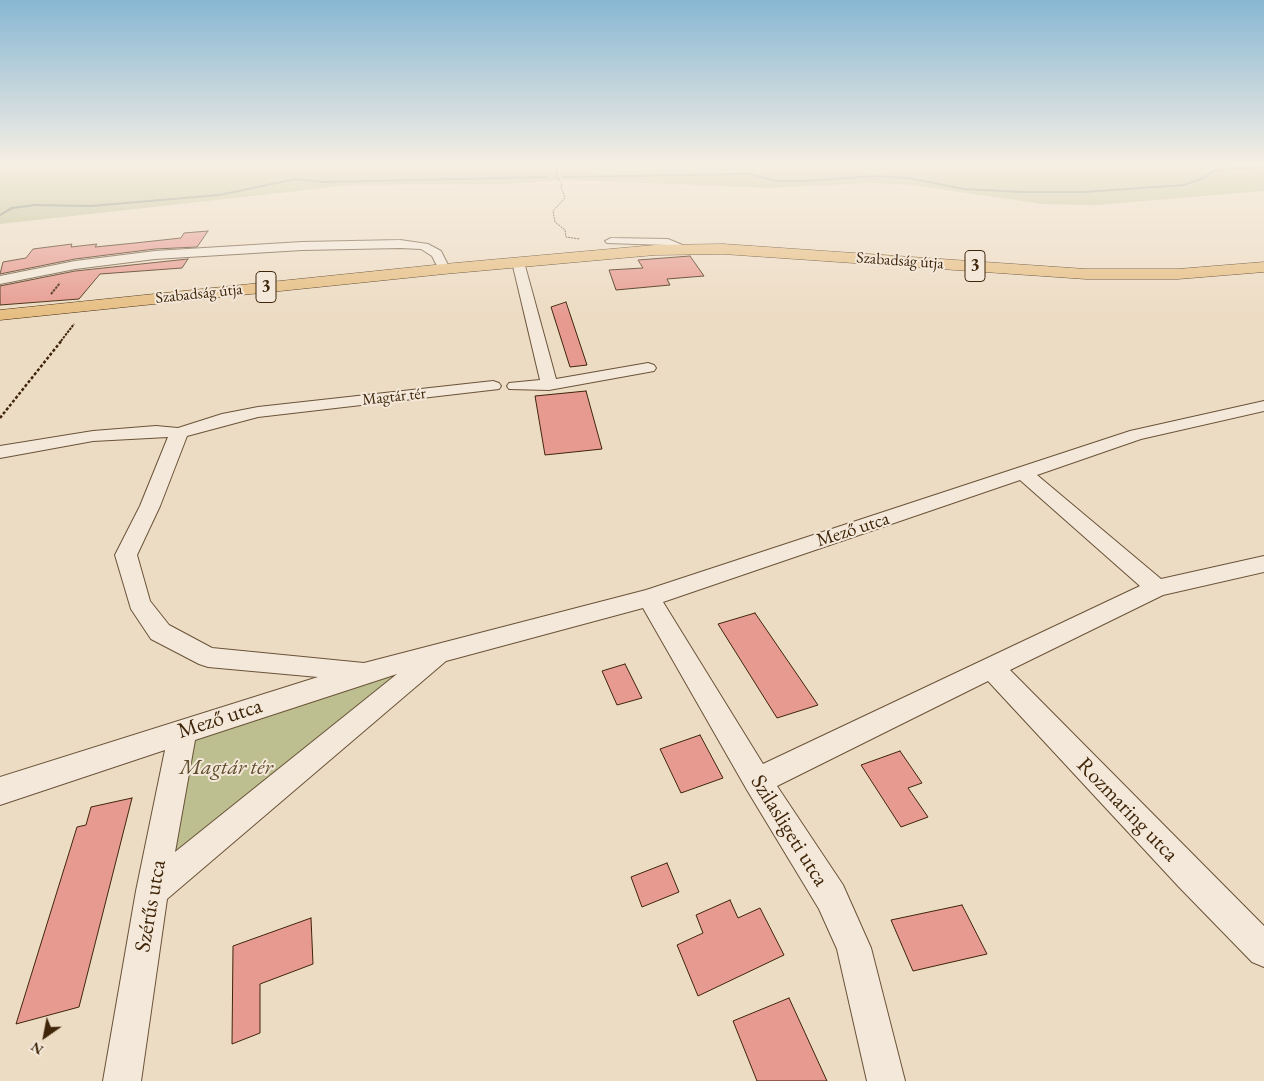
<!DOCTYPE html>
<meta charset="utf-8">
<style>
body{margin:0}
#map{position:relative;width:1264px;height:1081px;overflow:hidden;background:#eddcc4;font-family:"EB Garamond",serif}
canvas{display:block}
.north{position:absolute;left:20px;top:1011px;width:50px;height:50px;-webkit-text-stroke:4px #f3e8d9;paint-order:stroke;rotate:213deg;font-size:14px;font-weight:700;line-height:20px;text-align:center;color:#3f2509}
.north::after{content:'';display:block;margin:auto;width:18px;height:22px;background:#3f2509;clip-path:polygon(50% 0,100% 100%,50% 72%,0 100%)}
</style>
<div id="map">
<canvas width="1264" height="1081"></canvas>
<div class="north">N</div>
</div>
<script>
const context = document.querySelector('canvas').getContext('2d');
context.lineJoin = 'round';
function fillPath(path, color) {
  context.fillStyle = color;
  context.fill(path, 'evenodd');
}
function toPath(rows) {
  const path = new Path2D();
  for (const r of rows) {
    path.moveTo(r[0], r[1]);
    for (let i = 2; i < r.length; i += 2) path.lineTo(r[i], r[i + 1]);
  }
  return path;
}
function strokePath(path, color, width, dash) {
  context.strokeStyle = color;
  context.lineWidth = width;
  context.lineCap = dash ? 'butt' : 'round';
  context.setLineDash(dash || []);
  context.stroke(path);
}
function write(font, color, halo, rows, align = 'center') {
  context.font = font + ' "EB Garamond",serif';
  context.lineWidth = 4;
  context.setLineDash([]);
  context.textBaseline = 'middle';
  context.strokeStyle = halo;
  context.fillStyle = color;
  for (const [text, x, y, turn = 0] of rows) {
    context.save();
    context.translate(x, y);
    context.rotate((+turn || 0) * Math.PI / 180);
    context.textAlign = isNaN(turn) ? turn : align;
    if (halo) context.strokeText(text, 0, 0);
    context.fillText(text, 0, 0);
    context.restore();
  }
}
const green = toPath([
 [0,165,1264,165,1264,191,1095,205,1043,204,910,185,873,183,770,188,565,180,507,184,352,185,0,224],
 [441,653,152,891,183,731]
]);
const stream = toPath([
 [1264,165,1264,167,1214,172,1206,178,1184,186,1084,193,1022,193,964,190,909,179,874,177,805,182,776,182,750,175,564,178,562,177,564,176,750,173,776,180,805,180,874,175,909,177,964,188,1022,191,1084,191,1184,184,1204,176,1213,170,1264,165],
 [548,176,549,178,323,183,296,180,219,196,91,207,35,206,13,209,0,216,0,214,11,207,35,204,91,205,219,194,296,178,323,181,548,176]
]);
const building = toPath([
 [208,231,197,247,155,249,75,259,0,274,3,262,26,258,33,249,72,244,71,247,97,244,95,247,135,243,181,238,184,233,208,231],
 [690,256,704,276,667,279,670,285,616,290,609,270,643,268,638,260,690,256],
 [188,259,182,268,100,274,79,299,0,305,0,286,75,271,188,259],
 [566,302,587,365,570,367,551,307,566,302],
 [586,391,602,449,545,455,535,396,586,391],
 [755,613,818,705,777,718,718,624,755,613],
 [625,664,642,698,617,705,602,671,625,664],
 [700,735,723,778,681,793,660,749,700,735],
 [900,751,922,783,908,788,928,817,901,827,861,765,900,751],
 [132,798,79,1007,16,1024,77,827,86,825,91,807,132,798],
 [667,863,679,892,642,907,631,877,667,863],
 [730,900,738,918,760,908,784,955,698,996,677,945,703,933,696,915,730,900],
 [962,905,987,954,913,971,891,920,962,905],
 [311,918,313,964,260,984,260,1033,232,1044,233,946,311,918],
 [789,998,827,1081,757,1081,733,1021,789,998]
]);
const pathFar2 = toPath([
 [556,165,557,178,562,183,561,187,565,198,553,211,555,222,565,230,566,237,580,239]
]);
const pathFar1 = toPath([
 [51,294,60,283],
 [61,341,74,324]
]);
const path = toPath([
 [0,418,62,340]
]);
const street = toPath([
 [611,238,668,239,692,249,686,253,666,245,607,243,605,241,611,238],
 [400,240,428,244,441,251,450,269,448,272,440,272,432,256,421,249,400,248,302,250,155,259,75,269,0,284,0,276,75,261,155,251,302,242,400,240],
 [518,258,524,262,556,379,648,363,654,365,656,368,654,371,549,390,509,389,507,386,509,383,540,380,512,262,518,258],
 [493,381,499,383,501,386,499,389,258,417,187,436,160,506,137,555,150,601,169,625,212,648,364,663,646,590,1130,431,1264,401,1264,411,1141,439,1037,475,1161,579,1264,556,1264,572,1163,595,1010,670,1264,926,1264,967,1252,962,1179,887,988,681,777,786,843,885,871,948,905,1081,867,1081,837,949,819,909,747,790,643,608,446,661,167,899,141,1081,103,1081,136,891,165,750,0,805,0,777,318,677,208,667,199,664,151,639,131,609,115,555,140,506,168,437,93,441,0,458,0,446,93,431,156,426,178,428,222,414,258,407,493,381],
 [1020,480,1140,586,763,764,663,602,1020,480],
 [397,674,175,852,195,740,397,674]
]);
const primary = toPath([
 [723,244,1086,269,1178,269,1264,262,1264,272,1178,279,1086,279,723,254,655,255,444,274,0,320,0,310,444,264,655,245,723,244]
]);
const farStreetnames = [
 ["Szabadság útja",900,261,4],
 ["Szabadság útja",199,294,-6],
 ["Magtár tér",394,397,-6]
];
const shields = [
 [975,266,20],
 [266,287,20]
];
const shieldNames = [
 ["3",975,266],
 ["3",266,287]
];
const streetNames = [
 ["Mező utca",853,530,-18]
];
const nearStreetnames = [
 ["Mező utca",220,719,-18],
 ["Rozmaring utca",1127,810,46],
 ["Szilasligeti utca",789,831,58],
 ["Szérűs utca",151,906,-80]
];
const nearParknames = [
 ["Magtár tér",226,768]
];
fillPath(green, '#bdbf91');
fillPath(stream, '#758070');
fillPath(building, '#e79a90');
strokePath(building, '#3f2509', 1);
strokePath(street, '#6a5338', 2);
strokePath(primary, '#3f2509', 1);
strokePath(pathFar2, '#3f2509', 1, [2, 1]);
strokePath(pathFar1, '#3f2509', 2, [2.5, 1]);
strokePath(path, '#3f2509', 2.5, [3, 2]);
fillPath(street, '#f3e8d9');
fillPath(primary, '#e6be82');
const sky = context.createLinearGradient(0, 0, 0, 317);
sky.addColorStop(0, '#88b7d3');
sky.addColorStop(0.52, '#f7efe4');
sky.addColorStop(1, '#f7efe400');
context.fillStyle = sky;
context.fillRect(0, 0, 1264, 317);
write('16px', '#3f2509', '#f3e8d9', farStreetnames);
for (const [x, y, w] of shields) {
  const box = new Path2D();
  box.roundRect(x - w / 2, y - 15.5, w, 31, 4);
  context.fillStyle = '#f3e8d9';
  context.fill(box);
  strokePath(box, '#3f2509', 1);
}
write('bold 18px', '#3f2509', null, shieldNames);
write('19px', '#3f2509', '#f3e8d9', streetNames);
write('22px', '#3f2509', '#f3e8d9', nearStreetnames);
write('italic 22px', '#5e4c2b', '#f3e8d9', nearParknames);
</script>
